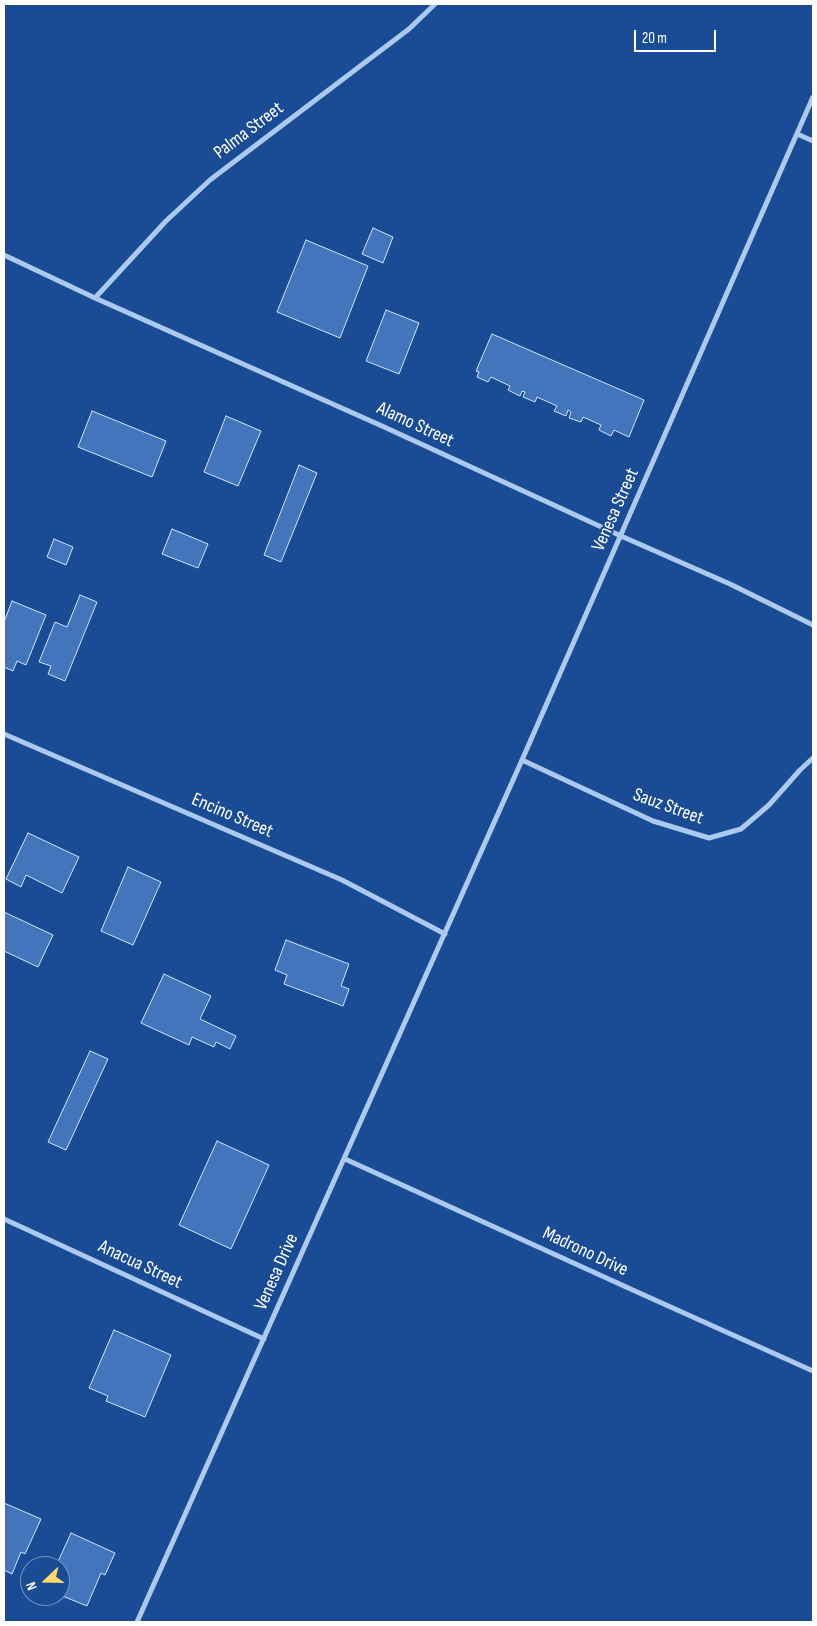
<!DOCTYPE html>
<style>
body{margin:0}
#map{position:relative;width:817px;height:1626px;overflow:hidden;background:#1a4c95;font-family:"Sofia Sans Condensed",sans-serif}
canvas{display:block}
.frame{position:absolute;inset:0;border:5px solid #fff;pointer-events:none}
.north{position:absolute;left:20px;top:1556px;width:50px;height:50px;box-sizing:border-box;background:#1a4c95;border:1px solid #7694bf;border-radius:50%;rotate:249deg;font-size:14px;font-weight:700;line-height:20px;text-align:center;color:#fff}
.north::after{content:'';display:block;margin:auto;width:18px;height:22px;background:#ffd96b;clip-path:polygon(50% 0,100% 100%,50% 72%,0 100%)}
.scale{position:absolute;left:634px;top:30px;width:82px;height:22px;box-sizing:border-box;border:2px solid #fff;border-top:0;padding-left:6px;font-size:15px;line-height:18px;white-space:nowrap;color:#fff;-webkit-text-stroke:4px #1a4c95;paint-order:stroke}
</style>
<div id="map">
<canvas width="817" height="1626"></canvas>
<div class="frame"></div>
<div class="north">N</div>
<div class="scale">20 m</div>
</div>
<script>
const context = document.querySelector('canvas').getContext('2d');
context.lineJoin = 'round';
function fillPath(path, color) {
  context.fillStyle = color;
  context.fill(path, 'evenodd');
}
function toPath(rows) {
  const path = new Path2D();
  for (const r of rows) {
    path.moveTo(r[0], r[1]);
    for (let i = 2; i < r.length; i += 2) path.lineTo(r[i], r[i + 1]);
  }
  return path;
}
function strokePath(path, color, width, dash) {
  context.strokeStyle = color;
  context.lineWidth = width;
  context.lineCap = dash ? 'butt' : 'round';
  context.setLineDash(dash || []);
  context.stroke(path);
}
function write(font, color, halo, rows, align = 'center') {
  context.font = font + ' "Sofia Sans Condensed",sans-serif';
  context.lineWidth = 4;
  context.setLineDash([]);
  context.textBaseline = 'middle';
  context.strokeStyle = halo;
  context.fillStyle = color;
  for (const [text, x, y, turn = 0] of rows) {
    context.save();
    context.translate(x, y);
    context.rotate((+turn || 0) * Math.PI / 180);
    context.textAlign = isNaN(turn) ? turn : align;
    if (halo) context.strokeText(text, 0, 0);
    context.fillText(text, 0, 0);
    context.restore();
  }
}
const building = toPath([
 [373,228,393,237,383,263,362,254,373,228],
 [306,240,368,266,340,338,277,312,306,240],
 [386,310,419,323,399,374,366,361,386,310],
 [492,334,644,400,629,437,614,430,611,436,599,430,601,425,583,417,581,422,569,418,571,412,568,410,566,416,554,411,557,406,537,397,535,402,523,397,525,392,522,391,520,396,508,390,510,386,491,377,488,382,477,377,479,372,476,371,492,334],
 [92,411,166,441,152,477,78,447,92,411],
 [226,416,261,431,238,486,204,472,226,416],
 [299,465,317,473,281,562,264,555,299,465],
 [172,529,208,544,198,568,162,554,172,529],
 [54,539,73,547,66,565,47,557,54,539],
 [80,595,97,602,65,681,48,674,51,666,39,662,55,622,67,627,80,595],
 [12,601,46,615,26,665,17,661,13,671,4,667,4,622,12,601],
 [28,833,79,857,62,893,26,875,21,887,6,879,28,833],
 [128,867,161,882,133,945,101,931,128,867],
 [4,912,53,935,38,967,4,951,4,912],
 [286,940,349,964,341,986,349,989,343,1006,284,984,287,975,275,970,286,940],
 [164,974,211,996,200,1019,236,1036,230,1049,216,1042,214,1047,192,1037,189,1045,141,1023,164,974],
 [90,1051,108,1059,66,1150,48,1142,90,1051],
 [217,1141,269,1165,231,1249,179,1225,217,1141],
 [114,1330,171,1355,145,1417,106,1401,108,1396,89,1388,114,1330],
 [4,1503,41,1519,25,1554,21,1552,12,1574,4,1570,4,1503],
 [71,1533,115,1553,105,1575,101,1573,87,1606,60,1595,60,1581,65,1571,60,1569,60,1566,56,1566,71,1533]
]);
const street = toPath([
 [797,134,813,141],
 [4,255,95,298,382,426,621,536,730,584,813,625],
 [95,298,166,221,210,180,409,29,435,4],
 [4,734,342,880,445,934],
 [522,760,653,821,709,838,741,829,769,805,800,770,813,758],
 [345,1159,635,1291,813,1371],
 [4,1219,264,1339],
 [137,1622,522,760,813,97]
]);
const streetNames = [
 ["Palma Street",249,131,-37],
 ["Alamo Street",415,425,25],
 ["Venesa Street",616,510,-66],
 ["Sauz Street",668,807,20],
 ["Encino Street",232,816,23],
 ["Madrono Drive",585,1252,25],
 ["Anacua Street",140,1265,25],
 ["Venesa Drive",277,1272,-66]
];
fillPath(building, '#4375bc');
strokePath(building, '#d3e4fb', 1);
strokePath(street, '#acc9f0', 5);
write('19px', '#fff', '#1a4c95', streetNames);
</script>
